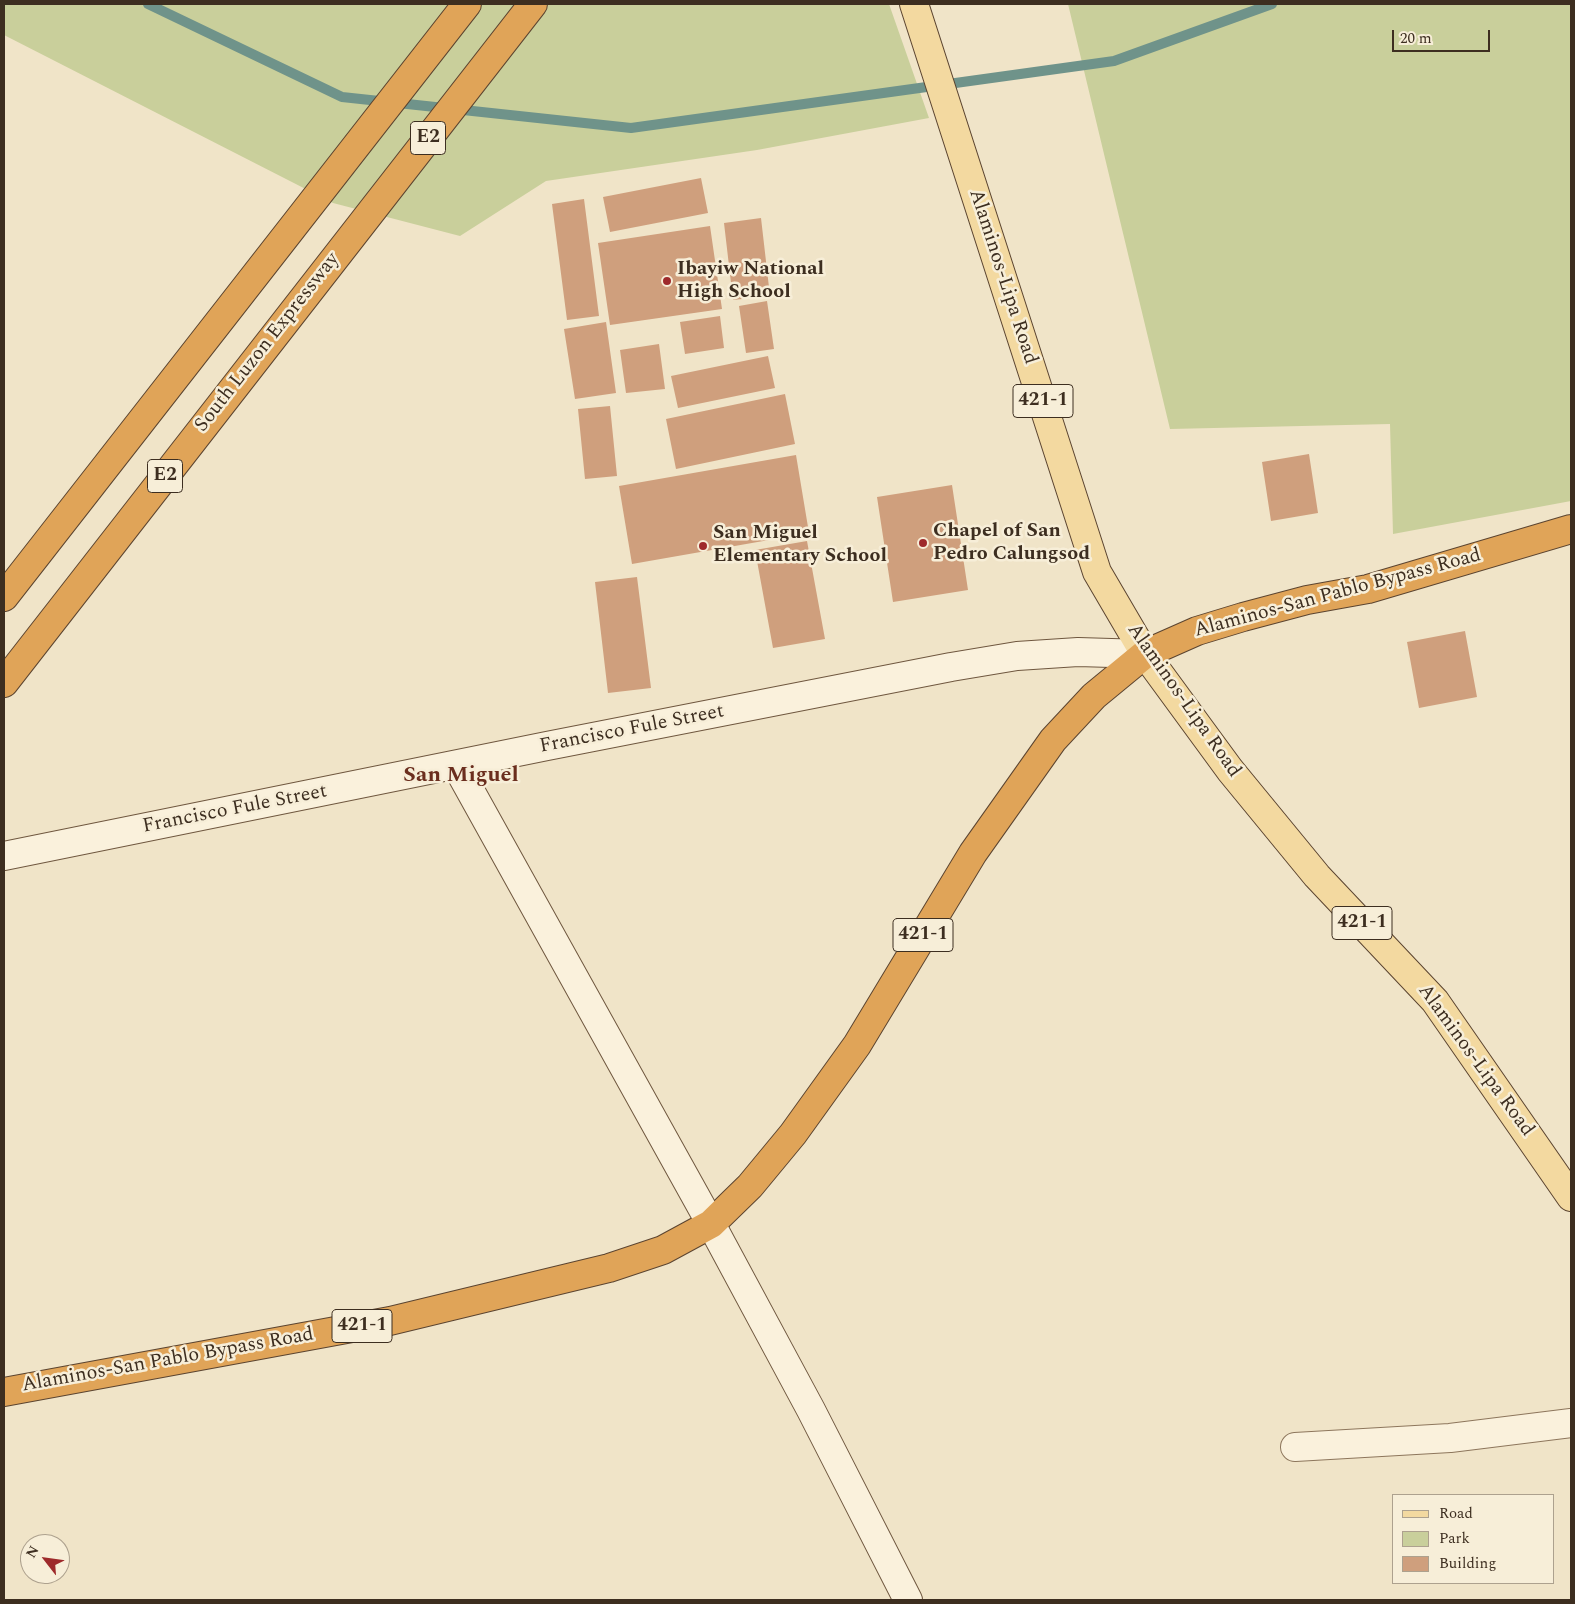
<!DOCTYPE html>
<style>
body{margin:0}
#map{position:relative;width:1575px;height:1604px;overflow:hidden;background:#f0e4c8;font-family:Spectral,serif}
canvas{display:block}
.frame{position:absolute;inset:0;border:5px solid #3d2e20;pointer-events:none}
.legend{position:absolute;left:1392px;top:1494px;width:162px;height:90px;box-sizing:border-box;background:#f7eed8;border:1px solid #ada18e;margin:0;padding:6px 9px;list-style:none;font-size:15px;color:#3d2e20}
.legend li{display:flex;align-items:center;gap:10px;height:25px}
.legend b{width:25px;border:1px solid #ada18e}
.north{position:absolute;left:20px;top:1534px;width:50px;height:50px;box-sizing:border-box;background:#f7eed8;border:1px solid #ada18e;border-radius:50%;rotate:300deg;font-size:14px;font-weight:700;line-height:20px;text-align:center;color:#3d2e20}
.north::after{content:'';display:block;margin:auto;width:18px;height:22px;background:#9e2a2b;clip-path:polygon(50% 0,100% 100%,50% 72%,0 100%)}
.scale{position:absolute;left:1392px;top:30px;width:98px;height:22px;box-sizing:border-box;border:2px solid #3d2e20;border-top:0;padding-left:6px;font-size:15px;line-height:18px;white-space:nowrap;color:#3d2e20;-webkit-text-stroke:4px #f7eed8;paint-order:stroke}
</style>
<div id="map">
<canvas width="1575" height="1604"></canvas>
<div class="frame"></div>
<ul class="legend">
<li><b style="height:6px;background:#f3d9a0"></b>Road</li>
<li><b style="height:14px;background:#c9cf9b"></b>Park</li>
<li><b style="height:14px;background:#cf9f7d"></b>Building</li>
</ul>
<div class="north">N</div>
<div class="scale">20 m</div>
</div>
<script>
const context = document.querySelector('canvas').getContext('2d');
context.lineJoin = 'round';
function fillPath(path, color) {
  context.fillStyle = color;
  context.fill(path, 'evenodd');
}
function toPath(rows) {
  const path = new Path2D();
  for (const r of rows) {
    path.moveTo(r[0], r[1]);
    for (let i = 2; i < r.length; i += 2) path.lineTo(r[i], r[i + 1]);
  }
  return path;
}
function strokePath(path, color, width, dash) {
  context.strokeStyle = color;
  context.lineWidth = width;
  context.lineCap = dash ? 'butt' : 'round';
  context.setLineDash(dash || []);
  context.stroke(path);
}
function write(font, color, halo, rows, align = 'center') {
  context.font = font + ' Spectral,serif';
  context.lineWidth = 5;
  context.setLineDash([]);
  context.textBaseline = 'middle';
  context.strokeStyle = halo;
  context.fillStyle = color;
  for (const [text, x, y, turn = 0] of rows) {
    context.save();
    context.translate(x, y);
    context.rotate((+turn || 0) * Math.PI / 180);
    context.textAlign = isNaN(turn) ? turn : align;
    if (halo) context.strokeText(text, 0, 0);
    context.fillText(text, 0, 0);
    context.restore();
  }
}
const green = toPath([
 [4,4,889,4,929,118,757,150,546,181,460,236,333,203,4,35],
 [1068,4,1571,4,1571,501,1393,534,1390,424,1170,429]
]);
const stream = toPath([
 [148,4,342,97,631,128,1114,61,1272,4]
]);
const building = toPath([
 [701,178,708,213,610,232,603,197],
 [584,199,599,316,567,320,552,204],
 [761,218,770,296,733,300,724,223],
 [710,226,722,309,610,325,598,243],
 [767,301,774,349,746,353,739,306],
 [720,316,724,348,685,354,680,322],
 [606,322,616,393,575,399,564,329],
 [659,344,665,389,626,393,620,350],
 [768,356,775,388,678,408,671,376],
 [785,394,795,444,676,469,666,419],
 [610,406,617,476,585,479,578,409],
 [1309,454,1318,513,1271,521,1262,462],
 [796,455,809,533,632,564,619,486],
 [952,485,968,590,893,602,877,497],
 [807,541,825,639,773,648,755,550],
 [637,577,651,688,608,693,595,582],
 [1465,631,1477,697,1419,708,1407,642]
]);
const street = toPath([
 [1295,1447,1450,1438,1571,1423]
]);
const secondary = toPath([
 [456,765,711,1224,811,1410,908,1600],
 [4,856,547,746,951,667,1017,656,1078,652,1145,654]
]);
const primary = toPath([
 [914,4,1097,572,1145,654,1230,770,1317,876,1435,1001,1571,1197]
]);
const highway = toPath([
 [4,597,467,4],
 [4,683,533,4],
 [4,1392,390,1321,609,1268,663,1250,711,1224,750,1186,793,1134,857,1045,973,853,1053,740,1094,696,1145,654,1197,631,1243,617,1307,600,1368,589,1571,529]
]);
const markers = [
 [667,281,5,"#9e2a2b"],
 [923,543,5,"#9e2a2b"],
 [703,546,5,"#9e2a2b"]
];
const shields = [
 [428,138,35],
 [1043,401,60],
 [165,476,35],
 [1362,923,60],
 [923,935,60],
 [362,1326,60]
];
const shieldNames = [
 ["E2",428,138],
 ["421-1",1043,401],
 ["E2",165,476],
 ["421-1",1362,923],
 ["421-1",923,935],
 ["421-1",362,1326]
];
const poiNames = [
 ["Ibayiw National",677,270],
 ["High School",677,293],
 ["Chapel of San",933,532],
 ["Pedro Calungsod",933,555],
 ["San Miguel",713,534],
 ["Elementary School",713,557]
];
const streetNames = [
 ["Alaminos-Lipa Road",1002,277,72],
 ["South Luzon Expressway",268,343,-52],
 ["Alaminos-San Pablo Bypass Road",1338,594,-15],
 ["Alaminos-Lipa Road",1183,701,55],
 ["Francisco Fule Street",632,730,-11],
 ["Francisco Fule Street",235,810,-11],
 ["Alaminos-Lipa Road",1475,1061,54],
 ["Alaminos-San Pablo Bypass Road",168,1361,-10]
];
const quarterNames = [
 ["San Miguel",461,777]
];
fillPath(green, '#c9cf9b');
strokePath(stream, '#6f938a', 10);
fillPath(building, '#cf9f7d');
strokePath(street, '#8d765c', 30);
strokePath(secondary, '#6f573f', 30);
strokePath(primary, '#5b4430', 30);
strokePath(highway, '#5b4430', 30);
strokePath(street, '#faf1dc', 28);
strokePath(secondary, '#faf1dc', 28);
strokePath(primary, '#f3d9a0', 28);
strokePath(highway, '#e0a458', 28);
for (const [x, y, r, color] of markers) {
  const dot = new Path2D();
  dot.arc(x, y, r, 0, 2 * Math.PI);
  context.fillStyle = color;
  context.fill(dot);
  strokePath(dot, '#f7eed8', 2);
}
for (const [x, y, w] of shields) {
  const box = new Path2D();
  box.roundRect(x - w / 2, y - 16.5, w, 33, 4);
  context.fillStyle = '#f7eed8';
  context.fill(box);
  strokePath(box, '#3d2e20', 1);
}
write('bold 19px', '#3d2e20', null, shieldNames);
write('bold 20px', '#3d2e20', '#f7eed8', poiNames, 'left');
write('20px', '#3d2e20', '#f7eed8', streetNames);
write('bold 22px', '#6b2e1e', '#f7eed8', quarterNames);
</script>
